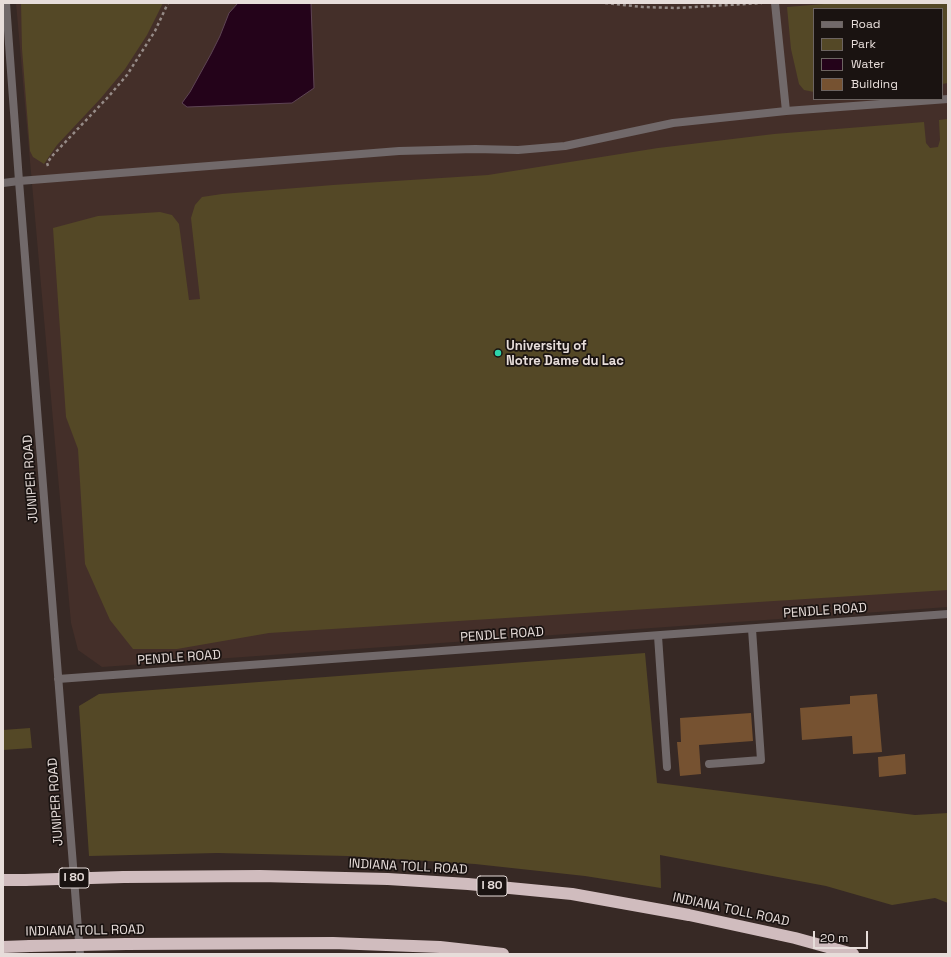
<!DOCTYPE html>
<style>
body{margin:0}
#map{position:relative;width:951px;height:957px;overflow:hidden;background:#372925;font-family:"Space Grotesk",sans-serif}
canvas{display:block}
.frame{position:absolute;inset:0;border:4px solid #e7ddda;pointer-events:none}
.legend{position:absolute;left:813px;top:8px;width:130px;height:92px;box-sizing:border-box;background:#1a1311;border:1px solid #6c6461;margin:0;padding:5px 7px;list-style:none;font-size:12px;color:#e7ddda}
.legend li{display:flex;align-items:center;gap:8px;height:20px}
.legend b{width:20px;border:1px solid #6c6461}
.scale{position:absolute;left:813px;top:931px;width:55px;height:18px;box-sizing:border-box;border:2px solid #e7ddda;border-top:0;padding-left:5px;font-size:12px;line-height:14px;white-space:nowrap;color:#e7ddda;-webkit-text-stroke:3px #1a1311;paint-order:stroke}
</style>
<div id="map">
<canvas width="951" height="957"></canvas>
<div class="frame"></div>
<ul class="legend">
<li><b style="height:5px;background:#71696a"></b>Road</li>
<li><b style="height:11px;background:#544826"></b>Park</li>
<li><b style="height:11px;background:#24031a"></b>Water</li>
<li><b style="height:11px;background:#765231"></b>Building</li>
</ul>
<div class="scale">20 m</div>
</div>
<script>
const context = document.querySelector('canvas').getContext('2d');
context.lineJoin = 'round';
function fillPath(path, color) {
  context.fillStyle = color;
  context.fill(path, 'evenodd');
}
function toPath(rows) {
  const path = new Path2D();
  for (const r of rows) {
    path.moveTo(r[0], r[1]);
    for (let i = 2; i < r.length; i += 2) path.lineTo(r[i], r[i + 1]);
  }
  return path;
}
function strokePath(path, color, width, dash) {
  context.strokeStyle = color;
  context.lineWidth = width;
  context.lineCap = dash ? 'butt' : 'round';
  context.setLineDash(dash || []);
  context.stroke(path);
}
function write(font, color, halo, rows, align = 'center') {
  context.font = font + ' "Space Grotesk",sans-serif';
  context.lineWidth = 3.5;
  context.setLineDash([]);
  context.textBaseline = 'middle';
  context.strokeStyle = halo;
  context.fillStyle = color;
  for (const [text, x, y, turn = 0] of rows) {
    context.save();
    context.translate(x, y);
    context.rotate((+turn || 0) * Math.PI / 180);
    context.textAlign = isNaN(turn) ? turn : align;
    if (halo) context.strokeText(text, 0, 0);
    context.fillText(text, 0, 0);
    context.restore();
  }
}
const built = toPath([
 [16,3,948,3,948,607,102,667,78,650,71,623],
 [814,9,942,9,942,99,814,99]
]);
const green = toPath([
 [21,3,163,3,147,35,125,69,101,98,57,145,44,164,33,157,30,151,22,49],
 [836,3,948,3,948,83,942,84,942,9,814,9,814,92,804,90,799,84,791,49,787,7],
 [948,119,948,590,269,633,177,649,133,649,110,620,85,564,78,449,66,417,53,228,98,216,160,212,172,215,179,224,189,300,200,299,191,218,195,205,202,197,222,194,333,185,488,175,658,148,774,134,924,122,926,143,930,148,938,147,940,140,939,120],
 [645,653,657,783,915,815,948,813,948,903,935,898,892,905,826,886,660,855,661,888,585,876,475,864,348,856,217,853,89,856,79,706,99,694],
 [30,728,32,748,3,750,3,730]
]);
const water = toPath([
 [238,3,311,3,314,88,292,103,187,107,182,103,190,92,211,54,220,36,229,13,238,3]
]);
const building = toPath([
 [877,694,882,752,853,754,852,736,802,740,800,708,850,704,850,696],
 [751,713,753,741,699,745,701,774,680,776,677,742,681,742,680,718],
 [905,754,906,774,879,777,878,757]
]);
const path = toPath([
 [605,3,643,7,677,8,762,3],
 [48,166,47,163,53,155,109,96,127,75,155,31,168,3]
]);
const service = toPath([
 [775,3,786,111],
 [19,181,399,151,475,149,518,150,565,146,673,123,786,111,948,99],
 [658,636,667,767],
 [709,764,761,760,752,629]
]);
const minor = toPath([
 [3,183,19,181]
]);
const tertiary = toPath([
 [6,3,19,181,80,954],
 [58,679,948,614]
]);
const motorway = toPath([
 [124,877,260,876,388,879,468,884,572,894,689,915,795,938,853,954],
 [3,880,25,880],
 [126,944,333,943,440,947,503,954],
 [3,947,30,946]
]);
const motorwayBridge = toPath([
 [25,880,124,877],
 [30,946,126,944]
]);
const markers = [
 [498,353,4,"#2dd5ab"]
];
const shields = [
 [74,878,30],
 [492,886,30]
];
const shieldNames = [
 ["I 80",74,878],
 ["I 80",492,886]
];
const poiNames = [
 ["University of",506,346],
 ["Notre Dame du Lac",506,361]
];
const streetNames = [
 ["JUNIPER ROAD",31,479,-94],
 ["PENDLE ROAD",825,611,-4],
 ["PENDLE ROAD",502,635,-4],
 ["PENDLE ROAD",179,658,-4],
 ["JUNIPER ROAD",56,802,-94],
 ["INDIANA TOLL ROAD",408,867,3],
 ["INDIANA TOLL ROAD",731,910,12],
 ["INDIANA TOLL ROAD",85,931,-1]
];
fillPath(built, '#442f29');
fillPath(green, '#544826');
fillPath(water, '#24031a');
strokePath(water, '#5e4454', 1);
fillPath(building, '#765231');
strokePath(path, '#968b87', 2.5, [3, 3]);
strokePath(service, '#71696a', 8);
strokePath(minor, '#71696a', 8);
strokePath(tertiary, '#71696a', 8);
strokePath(motorway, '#d0bcbe', 12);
strokePath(motorwayBridge, '#d0bcbe', 12);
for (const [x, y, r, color] of markers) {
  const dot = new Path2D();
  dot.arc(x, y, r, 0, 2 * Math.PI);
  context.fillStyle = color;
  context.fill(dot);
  strokePath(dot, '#1a1311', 1.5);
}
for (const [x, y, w] of shields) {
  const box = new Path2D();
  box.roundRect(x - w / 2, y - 10, w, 20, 3);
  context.fillStyle = '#1a1311';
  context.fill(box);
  strokePath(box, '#e7ddda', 1);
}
write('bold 12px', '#e7ddda', null, shieldNames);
write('bold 13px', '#e7ddda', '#1a1311', poiNames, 'left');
write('13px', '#e7ddda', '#1a1311', streetNames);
</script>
